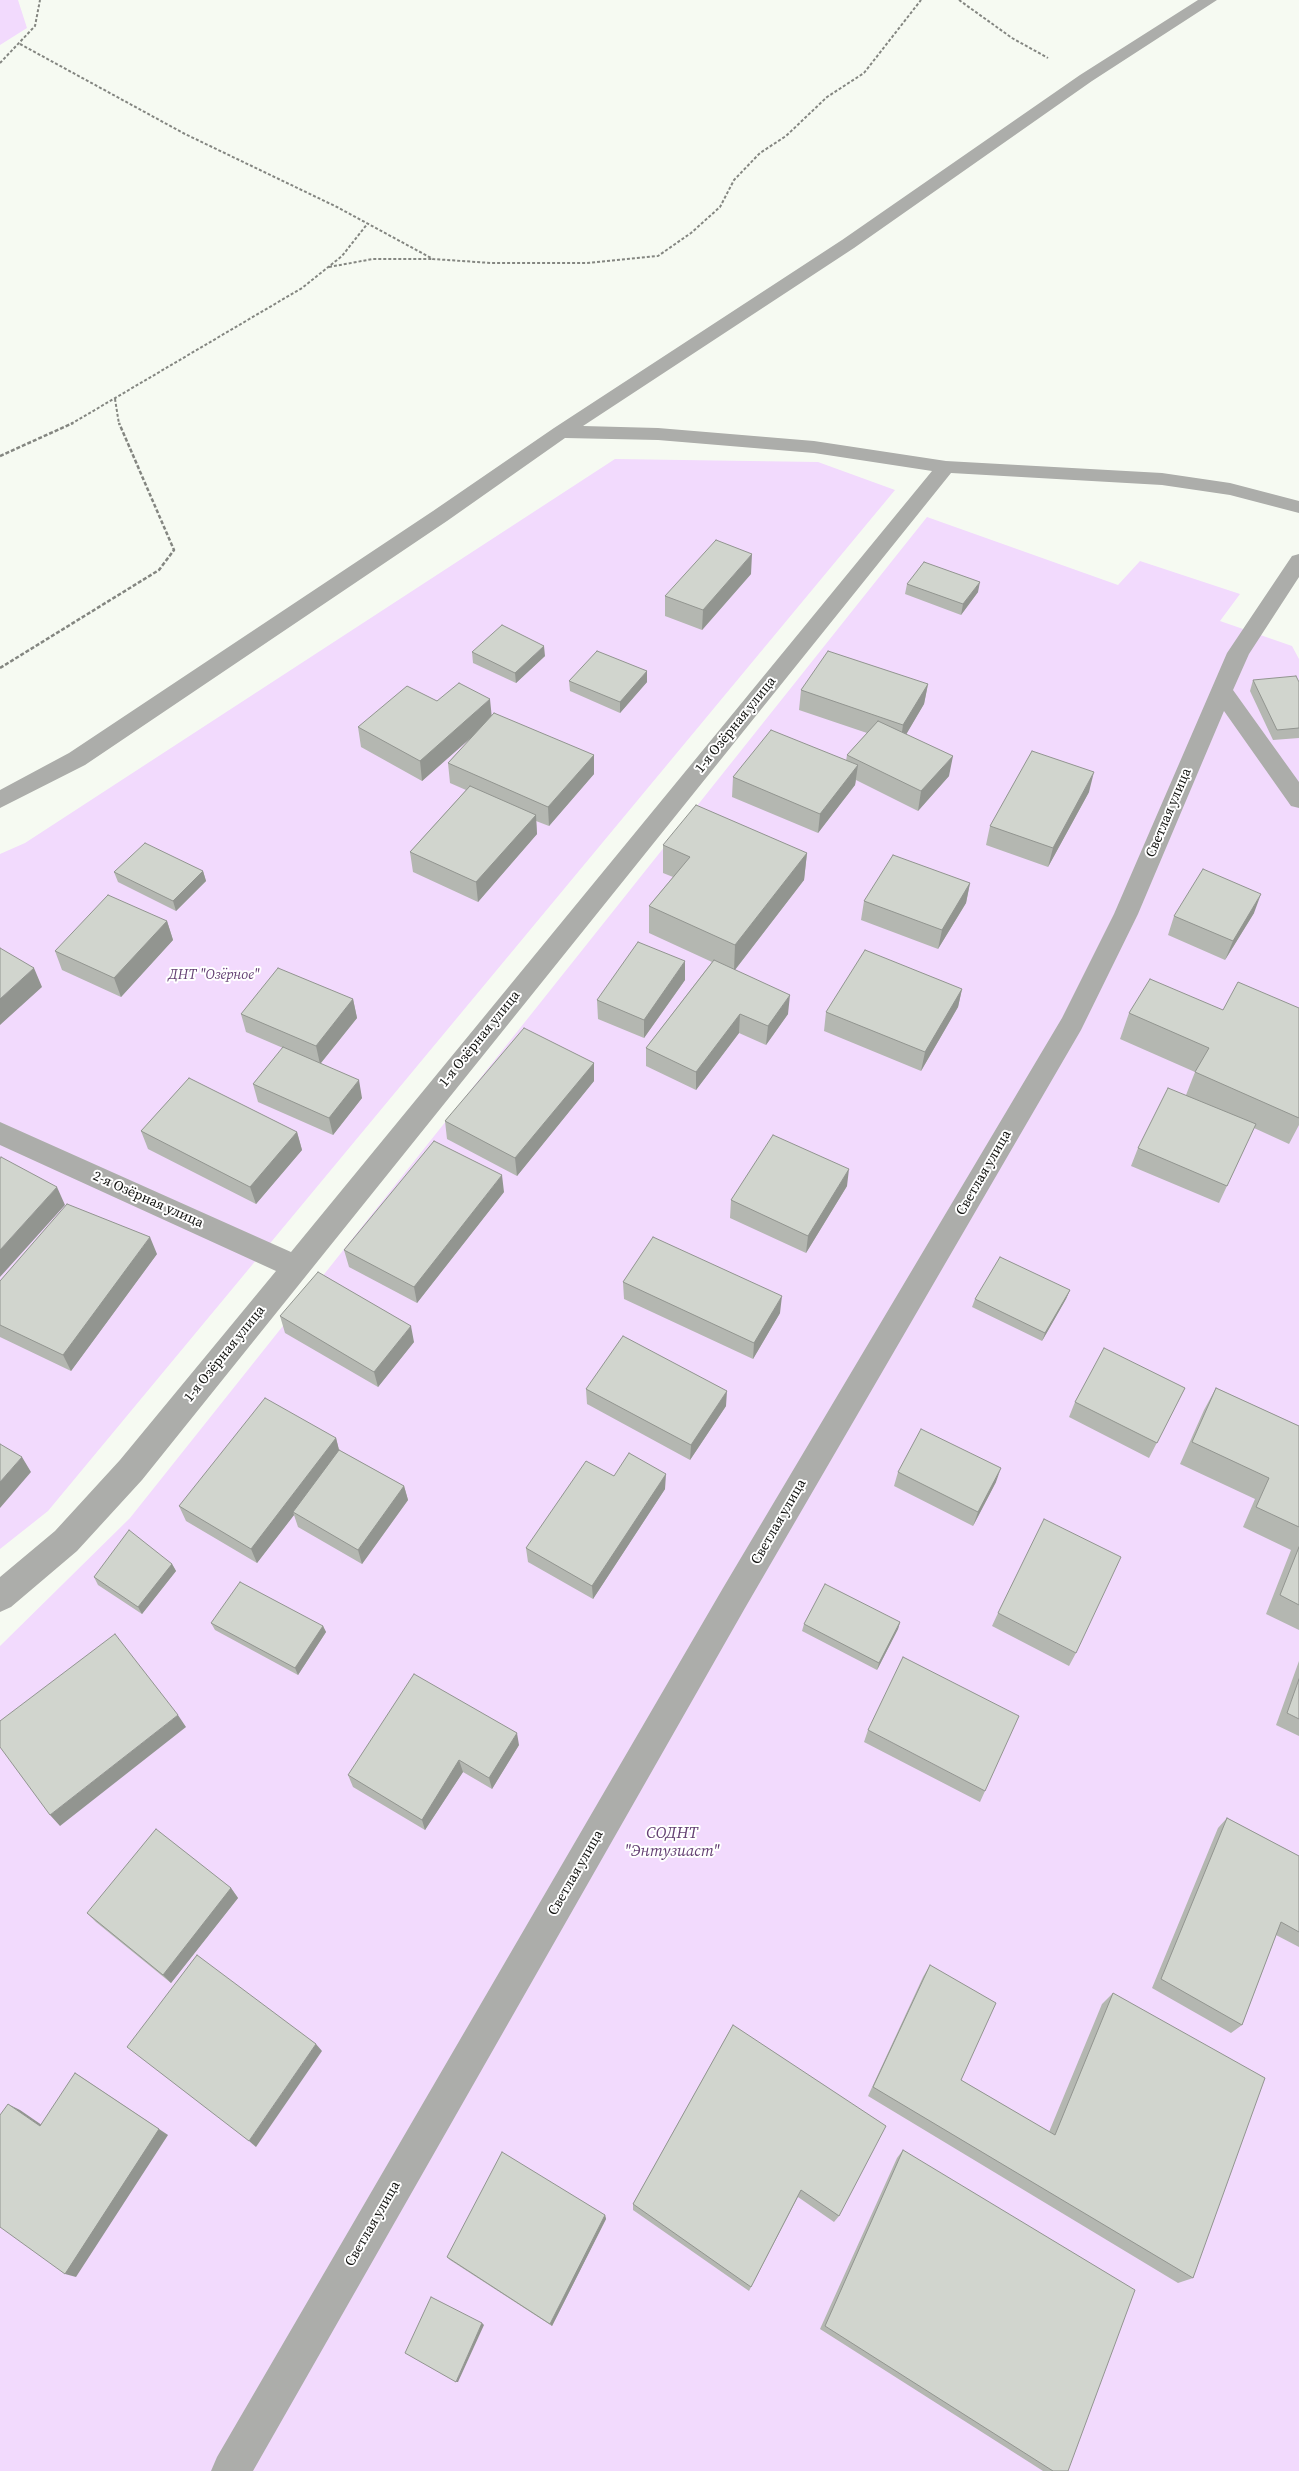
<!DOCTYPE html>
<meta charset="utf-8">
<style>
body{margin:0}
canvas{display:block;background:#f6faf2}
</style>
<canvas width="1299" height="2471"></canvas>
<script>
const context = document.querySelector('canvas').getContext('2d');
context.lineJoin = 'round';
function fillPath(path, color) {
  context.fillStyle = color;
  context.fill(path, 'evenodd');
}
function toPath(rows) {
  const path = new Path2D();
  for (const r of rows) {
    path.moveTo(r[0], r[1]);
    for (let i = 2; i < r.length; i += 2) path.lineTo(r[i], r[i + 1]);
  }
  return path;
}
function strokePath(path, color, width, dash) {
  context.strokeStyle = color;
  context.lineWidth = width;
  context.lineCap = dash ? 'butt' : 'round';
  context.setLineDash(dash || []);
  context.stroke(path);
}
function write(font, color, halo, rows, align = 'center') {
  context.font = font + ' "Source Serif 4",serif';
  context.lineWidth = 4;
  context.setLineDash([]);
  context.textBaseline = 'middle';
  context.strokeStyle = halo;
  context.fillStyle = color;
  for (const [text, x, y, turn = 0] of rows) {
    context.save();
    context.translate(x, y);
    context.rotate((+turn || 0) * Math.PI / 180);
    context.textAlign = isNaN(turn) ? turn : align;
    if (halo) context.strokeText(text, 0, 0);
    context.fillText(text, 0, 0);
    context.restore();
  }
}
const green = toPath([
 [0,0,18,0,27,28,0,45],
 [615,459,818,462,895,490,48,1511,0,1549,0,854,25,843],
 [927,517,1118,585,1140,561,1240,594,1220,621,1292,646,1299,659,1299,2471,0,2471,0,1646,130,1518]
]);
const pathFar1 = toPath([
 [959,0,1012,38,1048,58],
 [20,44,185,134,337,207,433,259,491,263,587,263,658,256,691,233,720,207,734,180,760,153,786,136,827,97,864,73,921,0],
 [0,63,35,26,40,0],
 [329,267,373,259,432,259],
 [115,399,119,424],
 [71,424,302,288,342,256,368,223]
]);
const path = toPath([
 [0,456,73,423],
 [0,668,159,570,174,550,119,423]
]);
const minor = toPath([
 [1198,0,1217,0,1092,81,854,248,583,426,658,428,814,441,946,461,1162,473,1230,483,1299,501,1299,513,1230,495,1162,485,951,473,142,1480,77,1551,11,1607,0,1612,0,1577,55,1531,120,1460,276,1271,0,1145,0,1122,291,1252,932,471,814,453,658,440,565,438,447,521,85,765,0,808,0,790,69,753,433,511,554,428,842,240,1080,75,1198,0],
 [1299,554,1299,577,1249,654,1233,690,1299,782,1299,808,1291,806,1224,711,1138,914,1081,1030,745,1608,253,2471,211,2471,217,2457,723,1588,1062,1018,1114,914,1227,653,1292,556,1299,554]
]);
const wall = toPath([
 [751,574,702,630,665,616,665,596],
 [907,584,978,592,961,615,905,594],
 [472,652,545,656,516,683,473,663],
 [1253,680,1299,682,1299,738,1273,740,1250,691],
 [569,681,647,682,620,713,570,691],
 [928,684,924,704,906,734,949,776,918,811,856,780,855,785,818,833,732,797,733,777,846,761,847,755,867,733,799,710,801,690],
 [437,701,492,716,594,755,594,774,549,826,536,821,537,834,478,902,413,872,410,852,466,790,450,783,448,763,473,736,422,781,361,747,358,727],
 [1089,792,1048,867,986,845,990,826],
 [663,845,807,853,804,880,735,970,788,1014,766,1045,739,1033,696,1090,646,1066,646,1048,712,962,649,933,649,906,673,877,663,873],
 [203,871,206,881,176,911,118,882,114,872],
 [970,883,966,903,938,949,861,920,864,901],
 [1254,913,1225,960,1168,935,1174,916],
 [167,921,173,940,121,997,62,970,55,951],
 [685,980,644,1038,598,1019,597,1000],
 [962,989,958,1007,921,1071,824,1031,826,1012],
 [353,999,357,1018,321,1063,362,1098,333,1135,258,1102,253,1084,283,1048,246,1032,241,1014],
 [1299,1008,1299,1125,1289,1144,1254,1128,1219,1203,1131,1166,1138,1148,1186,1095,1195,1072,1120,1039,1129,1013],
 [594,1063,594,1081,517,1176,447,1139,445,1121],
 [141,1131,297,1132,302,1150,256,1204,148,1149],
 [847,1186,806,1253,730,1218,731,1200],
 [504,1192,417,1303,349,1267,344,1250],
 [157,1254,71,1371,0,1337,0,1281],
 [623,1282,780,1313,753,1359,624,1299],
 [1070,1290,1066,1299,1042,1341,972,1307,975,1299],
 [280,1316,414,1342,378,1387,285,1333],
 [1185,1388,1149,1458,1069,1417,1075,1402],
 [1216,1388,1299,1426,1299,1630,1266,1614,1291,1550,1243,1527,1255,1499,1180,1464,1204,1410],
 [586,1389,726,1406,690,1460,587,1404],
 [336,1438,339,1450,404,1486,408,1500,362,1564,298,1527,294,1515,257,1563,186,1521,179,1506],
 [898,1472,996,1482,973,1526,894,1486],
 [614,1476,665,1489,593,1599,528,1562,526,1548],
 [172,1564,176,1571,142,1614,98,1585,94,1577],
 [998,1613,1076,1653,1069,1666,992,1626],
 [900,1622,898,1629,877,1670,802,1631,804,1624],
 [211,1623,323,1626,326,1632,298,1675,215,1630],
 [1299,1661,1299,1736,1276,1725],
 [868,1730,985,1791,980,1802,864,1742],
 [519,1745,492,1789,463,1772,425,1830,353,1787,348,1775],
 [1227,1818,1299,1856,1299,1947,1276,1935,1242,2025,1231,2033,1152,1988,1218,1828],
 [231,1888,238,1898,171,1983,96,1922,87,1913],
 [930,1965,961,2080,1049,2132,1102,2004,1113,1993,1193,2278,1178,2283,868,2096,923,1977],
 [733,2025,839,2216,834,2222,798,2197,749,2291,633,2210,633,2204],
 [903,2150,1068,2471,1043,2471,820,2329,897,2158],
 [605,2215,606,2219,552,2326,450,2260,447,2257]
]);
const shadedWall = toPath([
 [752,554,751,574,702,630,703,610],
 [980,582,978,592,961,615,963,604],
 [544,646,545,656,516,683,515,673],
 [647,671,647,682,620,713,620,702],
 [928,684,924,704,900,745,903,725],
 [490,699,492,719,422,781,420,761],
 [594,755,594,774,549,826,548,807],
 [953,756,949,776,918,811,921,791],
 [858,765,855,785,818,833,820,814],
 [1094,772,1089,792,1048,867,1053,848],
 [536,815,537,834,478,902,476,882],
 [807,853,804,880,734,971,735,945],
 [203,871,206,881,176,911,173,901],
 [970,883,966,903,938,949,942,930],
 [1261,894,1254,913,1225,960,1233,941],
 [167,921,173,940,121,997,114,978],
 [685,961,685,980,644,1038,644,1020],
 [34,968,42,987,0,1025,0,999],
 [962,989,958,1007,921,1071,925,1052],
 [790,995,788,1014,766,1045,768,1026],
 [353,999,357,1018,320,1064,316,1046],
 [740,1014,739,1033,696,1090,696,1072],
 [594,1063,594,1081,517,1176,515,1158],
 [359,1080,362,1098,333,1135,329,1118],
 [297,1132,302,1150,256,1204,250,1187],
 [849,1169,847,1186,806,1253,808,1236],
 [502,1175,504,1192,417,1303,414,1287],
 [57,1187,65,1205,0,1277,0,1250],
 [150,1237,157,1254,71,1371,63,1355],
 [1070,1290,1066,1299,1042,1341,1045,1333],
 [782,1296,780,1313,753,1359,754,1343],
 [411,1326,414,1342,378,1387,374,1372],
 [727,1391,726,1406,690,1460,691,1445],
 [336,1438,340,1454,293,1512,294,1515,257,1563,251,1549],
 [22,1457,31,1472,0,1508,0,1482],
 [1001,1468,996,1482,973,1526,978,1512],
 [666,1474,665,1489,593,1599,592,1586],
 [404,1486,408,1500,362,1564,358,1550],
 [172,1564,176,1571,142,1614,138,1607],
 [900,1622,898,1629,877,1670,879,1663],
 [323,1626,326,1632,298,1675,295,1668],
 [178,1715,186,1727,60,1826,50,1815],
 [517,1733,519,1745,492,1789,489,1778],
 [459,1760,463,1772,425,1830,422,1820],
 [231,1888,238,1898,171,1983,163,1975],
 [316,2044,322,2051,256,2147,249,2141],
 [75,2073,168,2135,76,2277,65,2274],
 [8,2104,20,2110,52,2132,40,2126],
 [605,2215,606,2219,552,2326,550,2324],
 [482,2323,484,2325,458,2382,456,2382]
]);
const building = toPath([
 [716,540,752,554,703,610,665,596,716,540],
 [924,562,980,582,963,604,907,584,924,562],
 [502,625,544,646,515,673,472,652,502,625],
 [597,651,647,671,620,702,569,681,597,651],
 [828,651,928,684,903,725,801,690,828,651],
 [1296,676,1299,682,1299,728,1277,730,1253,680,1296,676],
 [459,683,490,699,420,761,358,727,407,686,437,701,459,683],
 [494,713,594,755,548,807,448,763,494,713],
 [878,721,953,756,921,791,847,755,878,721],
 [771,730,858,765,820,814,733,777,771,730],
 [1032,751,1094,772,1053,848,990,826,1032,751],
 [470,786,536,815,476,882,410,852,470,786],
 [696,805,807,853,735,945,649,906,690,857,663,845,696,805],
 [145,843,203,871,173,901,114,872,145,843],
 [893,855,970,883,942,930,864,901,893,855],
 [1203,869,1261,894,1233,941,1174,916,1203,869],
 [108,895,167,921,114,978,55,951,108,895],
 [638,942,685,961,644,1020,597,1000,638,942],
 [0,948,34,968,0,999,0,948],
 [865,950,962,989,925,1052,826,1012,865,950],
 [714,960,790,995,768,1026,740,1014,696,1072,646,1048,714,960],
 [278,968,353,999,316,1046,241,1014,278,968],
 [1150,979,1223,1010,1238,982,1299,1008,1299,1118,1195,1072,1209,1048,1129,1013,1150,979],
 [524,1028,594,1063,515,1158,445,1121,524,1028],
 [283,1047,359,1080,329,1118,253,1084,283,1047],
 [189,1078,297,1132,250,1187,141,1131,189,1078],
 [1168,1088,1256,1124,1227,1186,1138,1148,1168,1088],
 [773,1135,849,1169,808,1236,731,1200,773,1135],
 [434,1141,502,1175,414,1287,344,1250,434,1141],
 [1,1157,57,1187,0,1250,0,1159,1,1157],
 [67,1204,150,1237,63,1355,0,1325,0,1281,67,1204],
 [653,1237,782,1296,754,1343,623,1282,653,1237],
 [1000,1257,1070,1290,1045,1333,975,1299,1000,1257],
 [318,1272,411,1326,374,1372,280,1316,318,1272],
 [623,1336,727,1391,691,1445,586,1389,623,1336],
 [1104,1348,1185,1388,1157,1443,1075,1402,1104,1348],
 [1216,1388,1299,1426,1299,1527,1256,1507,1269,1478,1192,1442,1216,1388],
 [265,1398,336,1438,251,1549,179,1506,265,1398],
 [921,1429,1001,1468,978,1512,898,1472,921,1429],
 [0,1444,22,1457,0,1482,0,1444],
 [339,1450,404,1486,358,1550,293,1512,339,1450],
 [629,1453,666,1474,592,1586,526,1548,586,1461,614,1476,629,1453],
 [1044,1519,1121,1557,1076,1653,998,1613,1044,1519],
 [129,1530,172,1564,138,1607,94,1577,129,1530],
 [1299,1547,1299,1605,1280,1595,1299,1547],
 [240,1582,323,1626,295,1668,211,1623,240,1582],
 [825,1584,900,1622,879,1663,804,1624,825,1584],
 [115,1634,178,1715,50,1815,0,1747,0,1721,115,1634],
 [903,1657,1019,1716,985,1791,868,1730,903,1657],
 [414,1674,517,1733,489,1778,459,1760,422,1820,348,1775,414,1674],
 [1299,1679,1299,1719,1287,1713,1299,1679],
 [1227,1818,1299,1856,1299,1932,1281,1922,1242,2025,1161,1979,1227,1818],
 [156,1829,231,1888,163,1975,87,1913,156,1829],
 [197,1955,316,2044,249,2141,127,2047,197,1955],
 [930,1965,996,2003,961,2080,1055,2135,1113,1993,1265,2078,1193,2278,873,2087,930,1965],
 [733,2025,886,2126,839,2216,801,2190,751,2287,633,2204,733,2025],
 [75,2073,159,2129,65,2274,0,2227,0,2115,8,2104,40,2126,75,2073],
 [903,2150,1135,2290,1068,2471,1053,2471,825,2326,903,2150],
 [502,2152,605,2215,550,2324,447,2257,502,2152],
 [431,2297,482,2323,456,2382,405,2353,431,2297]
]);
const streetNames = [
 ["1-я Озёрная улица",736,725,-51],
 ["Светлая улица",1169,813,-67],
 ["1-я Озёрная улица",480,1039,-51],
 ["Светлая улица",984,1173,-60],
 ["2-я Озёрная улица",148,1200,24],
 ["1-я Озёрная улица",225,1354,-51],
 ["Светлая улица",779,1522,-60],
 ["Светлая улица",576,1873,-60],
 ["Светлая улица",373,2224,-60]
];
const parkNames = [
 ["ДНТ \"Озёрное\"",214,975]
];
const nearParknames = [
 ["СОДНТ",672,1834],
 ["\"Энтузиаст\"",672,1852]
];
fillPath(green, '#f2dafd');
strokePath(pathFar1, '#848681', 2, [3, 2]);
strokePath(path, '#848681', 2.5, [4, 2]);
fillPath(minor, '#acadaa');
fillPath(wall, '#b4b7b1');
fillPath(shadedWall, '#929590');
fillPath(building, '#d1d5ce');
strokePath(building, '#929590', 1);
write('14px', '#10110e', '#fff', streetNames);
write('italic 14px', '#633f72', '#fff', parkNames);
write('italic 16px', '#633f72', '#fff', nearParknames);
</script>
